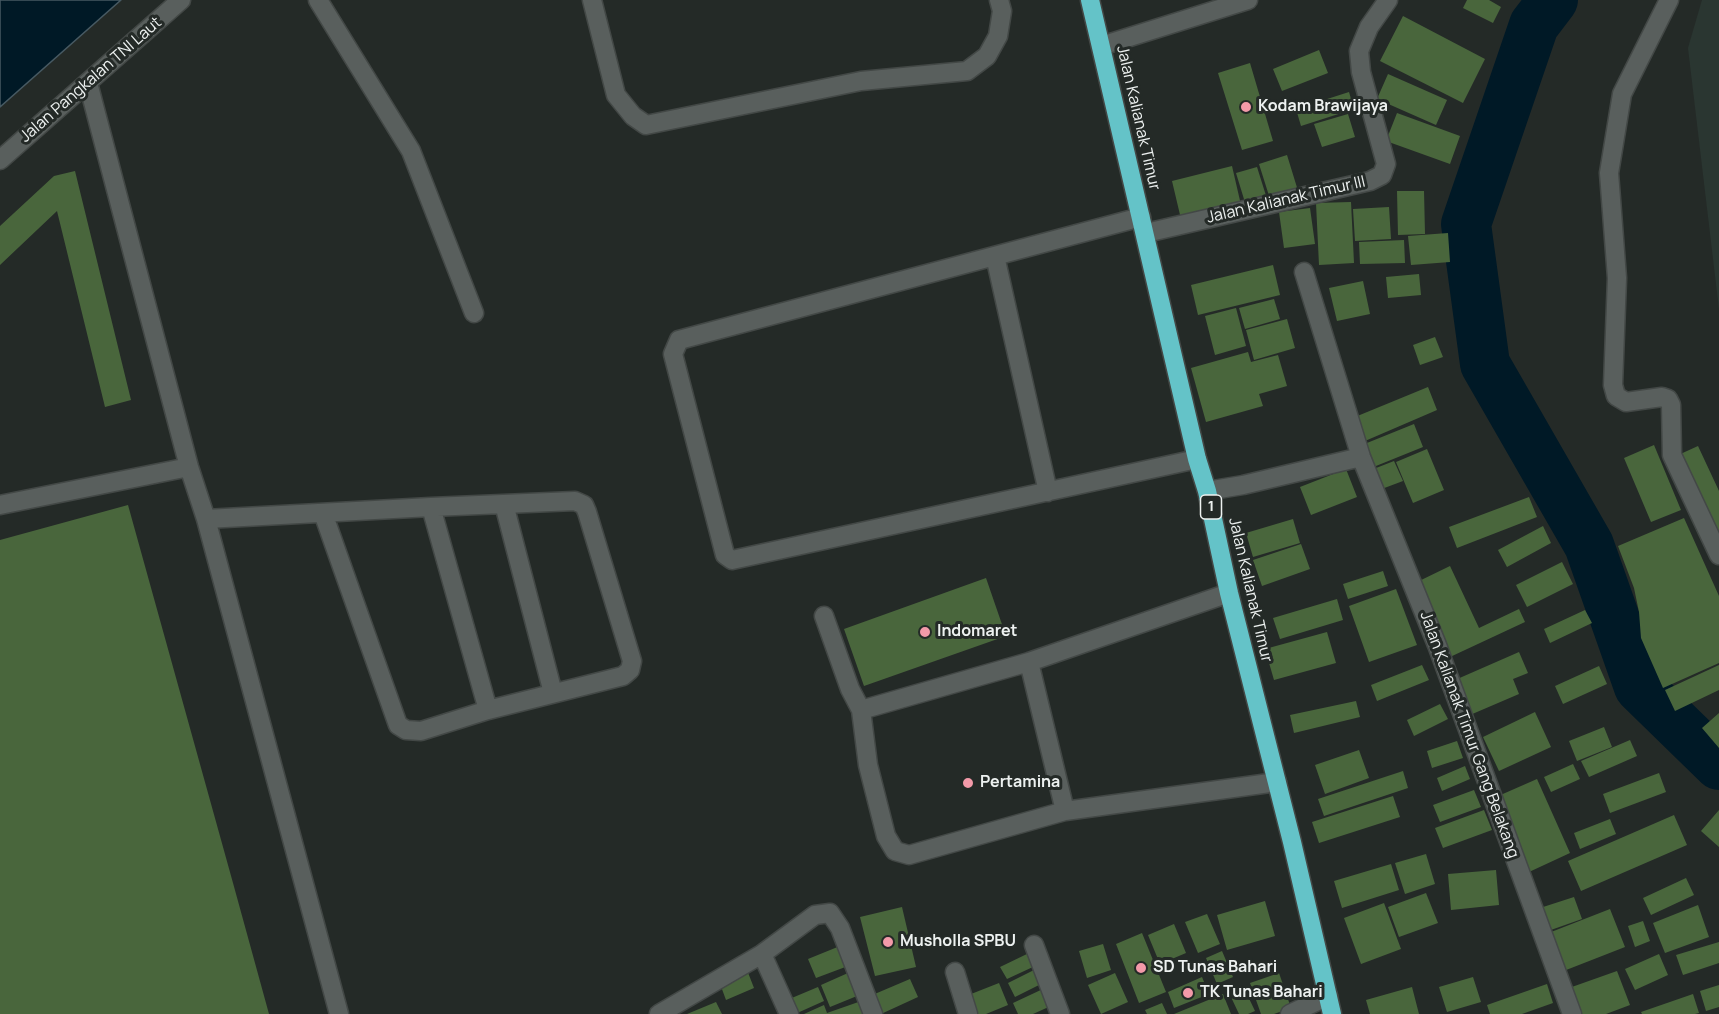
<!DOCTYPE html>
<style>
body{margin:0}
canvas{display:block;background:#242a27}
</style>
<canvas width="1719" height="1014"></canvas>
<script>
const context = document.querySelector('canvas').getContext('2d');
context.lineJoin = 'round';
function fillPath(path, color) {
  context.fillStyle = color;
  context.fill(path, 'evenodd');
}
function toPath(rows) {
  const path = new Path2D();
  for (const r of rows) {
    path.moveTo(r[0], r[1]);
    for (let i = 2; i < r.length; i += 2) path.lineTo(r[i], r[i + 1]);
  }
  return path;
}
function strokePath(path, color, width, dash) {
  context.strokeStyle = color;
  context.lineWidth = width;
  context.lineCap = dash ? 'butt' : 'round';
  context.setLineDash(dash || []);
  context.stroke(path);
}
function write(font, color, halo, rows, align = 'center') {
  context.font = font + ' Manrope,sans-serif';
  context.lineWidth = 6;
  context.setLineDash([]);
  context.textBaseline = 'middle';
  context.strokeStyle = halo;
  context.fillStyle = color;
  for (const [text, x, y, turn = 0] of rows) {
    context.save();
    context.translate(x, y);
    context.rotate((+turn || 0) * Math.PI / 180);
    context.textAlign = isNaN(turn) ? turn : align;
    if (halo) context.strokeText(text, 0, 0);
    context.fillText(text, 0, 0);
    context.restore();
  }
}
const built = toPath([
 [1702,0,1719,0,1719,309,1688,48]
]);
const water = toPath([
 [0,0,121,0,0,107,0,0]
]);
const river = toPath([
 [1553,0,1534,25,1466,224,1485,364,1589,545,1639,687,1719,765]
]);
const building = toPath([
 [1467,0,1489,0,1501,7,1493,23,1463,8],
 [1403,16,1485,59,1463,103,1380,61],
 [1319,50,1328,73,1282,91,1273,69],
 [1250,63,1273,141,1242,150,1218,73],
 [1388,74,1447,100,1436,125,1377,99],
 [1349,92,1354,109,1301,126,1296,109],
 [1397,113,1460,136,1450,164,1386,141],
 [1348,114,1355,137,1322,147,1314,124],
 [1287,155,1299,194,1271,202,1259,164],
 [1232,166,1241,205,1181,219,1172,181],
 [1257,167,1268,202,1247,209,1236,173],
 [75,171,131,400,105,407,57,211,0,265,0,226,54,176],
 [1397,191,1424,191,1425,234,1398,235],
 [1351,202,1354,263,1319,265,1316,203],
 [1389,207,1391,239,1355,241,1353,209],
 [1310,208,1315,244,1284,248,1279,212],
 [1448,233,1450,262,1411,265,1408,236],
 [1404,240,1405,263,1360,264,1359,242],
 [1273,265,1280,295,1198,315,1191,285],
 [1419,274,1421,295,1388,298,1386,277],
 [1363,281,1370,314,1337,321,1329,288],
 [1274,299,1280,319,1245,329,1239,308],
 [1236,308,1246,346,1215,355,1205,316],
 [1287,319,1295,348,1254,360,1246,330],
 [1435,337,1443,357,1420,365,1413,345],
 [1248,352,1251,362,1278,355,1287,386,1259,394,1263,406,1206,422,1191,368],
 [1428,387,1437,410,1365,441,1355,417],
 [1414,424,1423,447,1371,468,1362,445],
 [1654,445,1681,510,1651,522,1624,458],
 [1698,446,1719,491,1719,548,1676,456],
 [1427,449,1444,490,1413,503,1396,462],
 [1394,461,1403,481,1379,490,1371,470],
 [1346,469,1357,497,1311,515,1300,487],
 [1529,497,1537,517,1457,548,1449,527],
 [128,505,233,883,269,1014,0,1014,0,540],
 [1684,518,1719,596,1719,663,1663,688,1641,638,1639,612,1634,588,1618,546],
 [1293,519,1300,543,1253,557,1246,533],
 [1543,526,1551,543,1507,567,1498,550],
 [1301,544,1310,569,1262,586,1253,560],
 [1562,562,1573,584,1527,607,1516,585],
 [1450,566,1479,628,1519,609,1525,622,1450,657,1415,583],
 [1383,571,1388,586,1348,599,1343,584],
 [986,578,1006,636,864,686,844,629],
 [1396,589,1417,645,1369,662,1349,606],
 [1337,599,1343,620,1280,639,1273,618],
 [1585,610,1592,623,1550,643,1544,629],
 [1327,632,1336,663,1274,680,1265,649],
 [1519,652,1528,673,1513,679,1519,694,1470,715,1455,680],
 [1422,665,1429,680,1377,701,1371,685],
 [1719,665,1719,690,1675,711,1665,690],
 [1599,666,1607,684,1563,704,1555,686],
 [1356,701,1360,717,1294,733,1290,715],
 [1440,704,1448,719,1414,736,1407,720],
 [1535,712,1551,747,1499,771,1483,737],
 [1719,713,1719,748,1702,728],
 [1604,727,1612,747,1577,761,1569,741],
 [1630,740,1637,756,1589,777,1581,761],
 [1457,741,1463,758,1432,768,1427,751],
 [1359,750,1369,778,1325,794,1315,765],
 [1573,764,1580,779,1551,792,1544,777],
 [1465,766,1470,779,1442,791,1437,778],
 [1403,771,1408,788,1324,816,1318,799],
 [1659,773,1666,792,1610,813,1603,794],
 [1537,779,1570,853,1529,872,1496,797],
 [1474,790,1481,807,1440,822,1433,805],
 [1393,796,1400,817,1319,843,1312,822],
 [1484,810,1492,830,1443,848,1435,828],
 [1719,810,1719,847,1701,831],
 [1674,815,1687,845,1581,891,1568,861],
 [1610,819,1616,834,1580,849,1574,833],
 [1426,854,1435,884,1405,894,1395,863],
 [1391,864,1399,890,1342,908,1334,881],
 [1496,870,1499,905,1451,910,1448,874],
 [1686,878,1694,895,1651,915,1643,898],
 [1426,893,1438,923,1399,937,1388,907],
 [1574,897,1582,919,1548,931,1540,908],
 [1265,901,1275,936,1227,950,1217,915],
 [1384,903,1401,949,1361,964,1344,918],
 [1698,905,1709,937,1665,953,1653,923],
 [902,907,916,967,875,976,860,917],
 [1610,909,1625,947,1561,972,1546,934],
 [1207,914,1220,944,1198,953,1185,922],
 [1643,921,1650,941,1635,947,1628,926],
 [1174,924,1186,953,1160,964,1148,935],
 [1142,933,1166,992,1139,1003,1116,944],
 [1719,942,1719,963,1683,975,1676,955],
 [1103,944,1111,970,1087,978,1079,951],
 [840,946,848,966,816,978,808,959],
 [1222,951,1233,977,1217,984,1206,958],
 [1029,953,1035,966,1007,979,1000,967],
 [1659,954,1668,975,1635,990,1625,969],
 [747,970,754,988,726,1000,719,981],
 [1034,970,1041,984,1015,997,1008,983],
 [1617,971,1630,1005,1606,1014,1579,1014,1569,988],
 [848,973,857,996,830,1007,821,985],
 [1115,973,1128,1002,1101,1014,1088,985],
 [1279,973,1291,1008,1274,1014,1261,1014,1250,983],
 [1202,977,1209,994,1174,1008,1168,992],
 [1473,977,1481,1002,1447,1012,1439,987],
 [910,979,918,997,881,1014,870,996],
 [999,983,1008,1005,986,1014,974,1014,966,996],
 [1547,984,1553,1003,1522,1014,1490,1014,1487,1005],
 [1719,985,1719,1007,1706,1011,1700,991],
 [818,987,824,1001,795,1014,787,1000],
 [1412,987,1419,1014,1370,1014,1366,1000],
 [1045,988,1053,1005,1033,1014,1018,1014,1013,1003],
 [1245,990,1255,1011,1248,1014,1239,1014,1231,997],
 [1223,994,1231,1014,1174,1014],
 [1693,994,1699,1013,1695,1014,1642,1014,1641,1012],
 [867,999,872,1014,804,1014,824,1005,827,1013],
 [716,1002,722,1014,687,1014],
 [1162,1003,1167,1014,1147,1014,1145,1010]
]);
const minor = toPath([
 [318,0,411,151,474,313],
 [592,0,616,95,633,116,646,125,861,81,967,71,987,56,998,36,1002,11,999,0],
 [1669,0,1622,94,1609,173,1617,278,1613,385,1616,396,1626,402,1662,397,1668,399,1671,405,1672,455,1719,555],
 [1101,46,1248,0],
 [88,83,189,467,206,519,339,1014],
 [0,160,181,0],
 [1141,217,679,340,673,354,725,555,732,560,1197,459],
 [1146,233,1370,181,1382,175,1386,164,1361,72,1359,51,1369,27,1388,0],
 [995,256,1048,492],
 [1304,272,1361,457,1437,645,1572,1014],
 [1207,491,1243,485,1361,457],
 [504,504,553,693],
 [0,505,189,467],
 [431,507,488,710],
 [206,519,431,507,575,501,584,505,587,512,632,661,630,670,623,676,488,710,421,731,406,730,398,725,323,513],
 [824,616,850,689,861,710,1029,662,1229,593],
 [1029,662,1065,811],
 [861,710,868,765,886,836,895,851,909,855,1065,811,1277,782],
 [1034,945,1060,1014],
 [762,954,789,1014],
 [955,972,968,1014],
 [659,1014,762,954,815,915,830,913,840,928,873,1014],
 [1290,1014,1328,996]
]);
const highway = toPath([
 [1090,0,1197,459,1207,491,1229,593,1292,842,1332,1014]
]);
const markers = [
 [1246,107,6,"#f39aa9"],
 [925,632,6,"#f39aa9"],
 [968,783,6,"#f39aa9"],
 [888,942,6,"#f39aa9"],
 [1141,968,6,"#f39aa9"],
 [1188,993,6,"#f39aa9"]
];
const shields = [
 [1211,507,21]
];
const shieldNames = [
 ["1",1211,507]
];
const streetNames = [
 ["Jalan Pangkalan TNI Laut",91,80,-41],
 ["Jalan Kalianak Timur",1138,118,77],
 ["Jalan Kalianak Timur III",1286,200,-13],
 ["Jalan Kalianak Timur",1250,590,77],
 ["Jalan Kalianak Timur Gang Belakang",1469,735,70]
];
const poiNames = [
 ["Kodam Brawijaya",1258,107],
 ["Indomaret",937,632],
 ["Pertamina",980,783],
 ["Musholla SPBU",900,942],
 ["SD Tunas Bahari",1153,968],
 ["TK Tunas Bahari",1200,993]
];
fillPath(built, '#2a3631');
fillPath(water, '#001926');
strokePath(water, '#475a63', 1.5);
strokePath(river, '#001926', 50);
fillPath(building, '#49663c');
strokePath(minor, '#434846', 21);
strokePath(highway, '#434846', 21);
strokePath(minor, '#595f5d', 18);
strokePath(highway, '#64c3c8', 18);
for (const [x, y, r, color] of markers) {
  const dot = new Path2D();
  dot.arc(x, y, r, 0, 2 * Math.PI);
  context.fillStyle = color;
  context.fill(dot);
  strokePath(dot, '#242a27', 2);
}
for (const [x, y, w] of shields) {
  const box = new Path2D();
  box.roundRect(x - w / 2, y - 12, w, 24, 4.5);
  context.fillStyle = '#242a27';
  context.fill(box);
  strokePath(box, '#edf1f0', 1.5);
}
write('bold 15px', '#edf1f0', null, shieldNames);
write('16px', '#edf1f0', '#242a27', streetNames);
write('bold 16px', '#edf1f0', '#242a27', poiNames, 'left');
</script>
